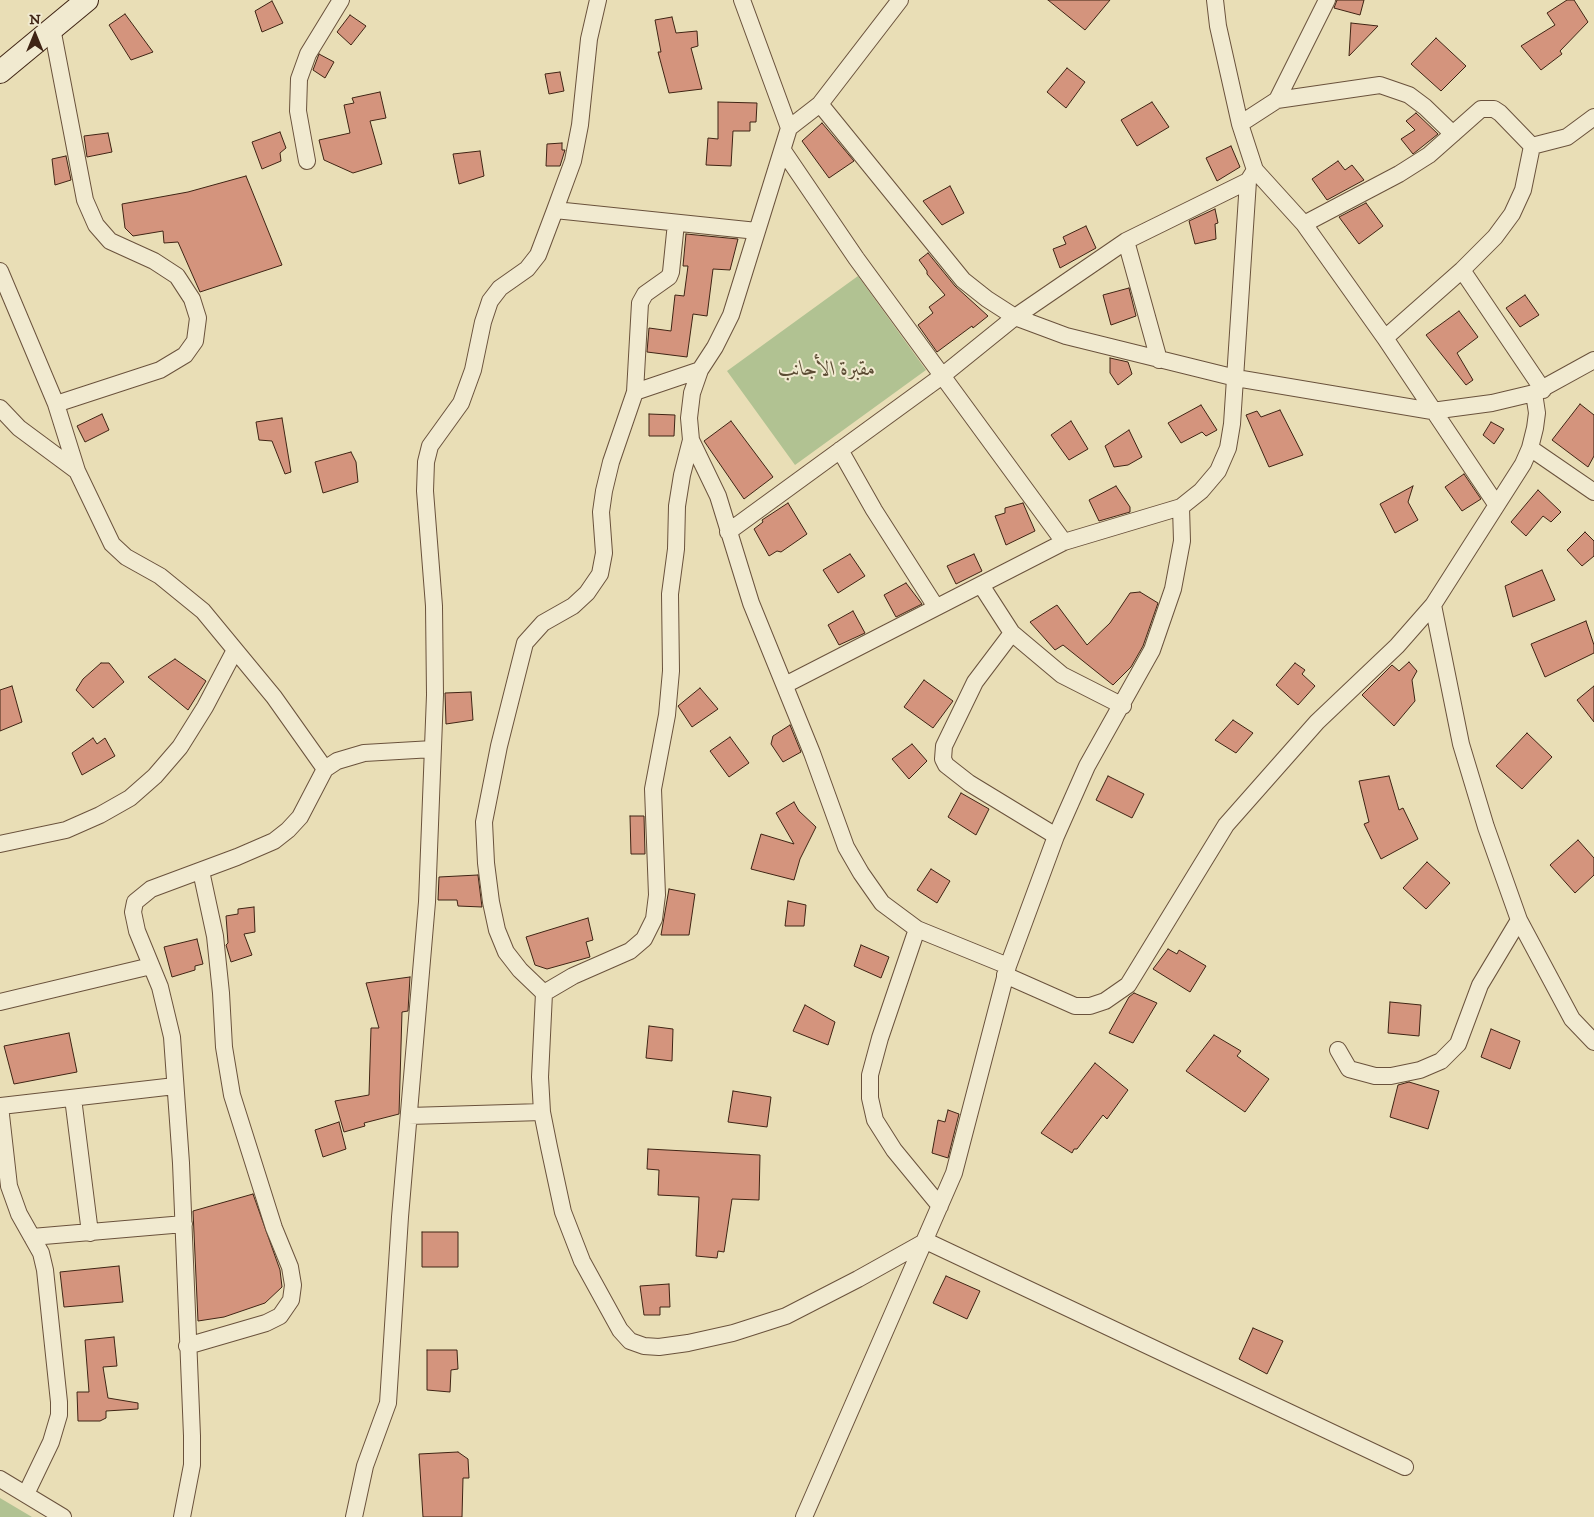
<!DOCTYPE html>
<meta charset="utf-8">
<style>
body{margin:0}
#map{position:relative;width:1594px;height:1517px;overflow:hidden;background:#e9deb6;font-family:"IM FELL DW Pica",serif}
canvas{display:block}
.north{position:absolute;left:10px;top:10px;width:50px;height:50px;-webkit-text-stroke:4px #f1ead0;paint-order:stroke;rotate:0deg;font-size:14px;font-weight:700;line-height:20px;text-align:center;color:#3f2414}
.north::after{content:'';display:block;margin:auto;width:18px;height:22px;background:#3f2414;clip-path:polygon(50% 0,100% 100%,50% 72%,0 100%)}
</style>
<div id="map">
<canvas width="1594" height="1517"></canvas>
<div class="north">N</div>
</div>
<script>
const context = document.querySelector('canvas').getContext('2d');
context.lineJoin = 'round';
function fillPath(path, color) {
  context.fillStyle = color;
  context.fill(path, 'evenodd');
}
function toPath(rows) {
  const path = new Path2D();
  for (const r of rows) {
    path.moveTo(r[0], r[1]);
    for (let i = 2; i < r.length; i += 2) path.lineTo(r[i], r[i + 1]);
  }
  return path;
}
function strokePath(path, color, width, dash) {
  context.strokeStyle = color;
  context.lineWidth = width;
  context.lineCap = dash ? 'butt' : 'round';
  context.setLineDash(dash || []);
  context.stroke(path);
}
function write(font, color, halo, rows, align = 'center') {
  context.font = font + ' "IM FELL DW Pica",Amiri,serif';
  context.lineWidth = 4;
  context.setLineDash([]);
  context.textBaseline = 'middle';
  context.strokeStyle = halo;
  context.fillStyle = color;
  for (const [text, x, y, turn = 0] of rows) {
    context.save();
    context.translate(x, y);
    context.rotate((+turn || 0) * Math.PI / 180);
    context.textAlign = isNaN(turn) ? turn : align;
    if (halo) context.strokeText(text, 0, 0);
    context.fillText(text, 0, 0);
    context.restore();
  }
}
const green = toPath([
 [858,276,926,370,795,465,727,371],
 [0,1498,32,1517,0,1517]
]);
const building = toPath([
 [1048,0,1110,0,1085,30,1048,0],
 [1337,0,1364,0,1360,15,1334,8,1337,0],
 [1567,0,1574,0,1588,22,1560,51,1562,54,1541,70,1521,46,1555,25,1547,13,1567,0],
 [272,1,283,23,262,32,255,11,272,1],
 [125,14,153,52,131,60,109,25,125,14],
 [350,15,366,26,351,45,337,32,350,15],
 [672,17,676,33,697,31,698,46,691,48,702,89,669,93,658,52,661,52,655,20,672,17],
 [1351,23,1378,26,1349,56,1351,23],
 [1436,38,1466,66,1441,91,1411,64,1436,38],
 [319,54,334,62,325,78,313,70,319,54],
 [1067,68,1085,82,1066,108,1047,92,1067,68],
 [560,72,564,91,549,94,545,74,560,72],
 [380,92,386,118,370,121,382,164,353,173,324,160,319,140,350,133,344,105,354,103,352,98,380,92],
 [718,102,757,103,756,122,750,122,750,131,733,131,731,166,706,165,708,138,718,139,718,102],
 [1152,102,1169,127,1137,146,1121,120,1152,102],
 [1416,113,1438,134,1413,154,1401,139,1415,130,1406,121,1416,113],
 [822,123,854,161,829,178,802,141,822,123],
 [280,132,286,148,280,153,281,161,262,169,252,142,280,132],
 [108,133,112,152,87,157,84,136,108,133],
 [562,143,562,150,565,150,560,166,546,166,547,144,562,143],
 [1231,146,1240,167,1217,181,1206,158,1231,146],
 [480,151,484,176,459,184,453,154,480,151],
 [66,156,71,180,55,185,52,159,66,156],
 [1338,161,1345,170,1352,165,1364,180,1327,200,1312,179,1338,161],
 [246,176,282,265,200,292,178,242,164,243,163,231,133,236,125,228,122,204,188,192,246,176],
 [950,186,964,213,942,225,923,201,950,186],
 [1366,203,1383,226,1359,244,1339,217,1366,203],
 [1215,209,1218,223,1215,224,1216,239,1195,244,1189,221,1215,209],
 [1086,226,1096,248,1060,268,1053,249,1066,244,1063,237,1086,226],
 [686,234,738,239,730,270,713,269,707,316,693,314,687,357,647,352,649,328,671,331,675,295,684,296,688,266,683,266,686,234],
 [928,253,955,286,988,316,973,328,972,326,937,352,918,325,933,313,929,307,945,295,927,274,927,271,919,260,928,253],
 [1129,288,1136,316,1111,325,1103,295,1129,288],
 [1525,295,1539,315,1520,327,1506,308,1525,295],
 [1459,311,1478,337,1457,353,1473,380,1466,385,1426,335,1459,311],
 [1110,358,1128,362,1132,374,1118,385,1110,373,1110,358],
 [1580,404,1594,415,1594,456,1588,467,1552,440,1580,404],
 [1201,405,1217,430,1206,436,1202,432,1181,443,1168,423,1201,405],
 [1280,410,1303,455,1269,467,1246,415,1257,411,1261,417,1280,410],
 [102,414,109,430,85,442,77,426,102,414],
 [649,414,675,415,674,436,649,436,649,414],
 [282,418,291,472,285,474,272,441,259,440,256,422,282,418],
 [731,421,773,477,744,499,704,441,731,421],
 [1071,421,1088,449,1069,460,1051,435,1071,421],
 [1491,422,1504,429,1494,444,1483,435,1491,422],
 [1129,430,1142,457,1128,465,1114,467,1105,446,1129,430],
 [351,452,356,462,358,482,323,493,315,462,351,452],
 [1464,474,1481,499,1462,511,1445,487,1464,474],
 [1116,486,1130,507,1130,512,1099,521,1089,500,1116,486],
 [1413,486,1408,502,1418,520,1395,533,1380,504,1413,486],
 [1538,490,1561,512,1551,522,1543,516,1526,536,1511,522,1538,490],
 [788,503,807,534,781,552,777,551,769,556,754,529,763,522,762,520,788,503],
 [1023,503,1035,531,1006,545,995,516,1005,513,1005,508,1023,503],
 [1585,532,1594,541,1594,556,1582,566,1567,550,1585,532],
 [850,554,865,576,838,593,823,570,850,554],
 [974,554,982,571,956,584,947,566,974,554],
 [1542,570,1555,600,1513,617,1505,586,1542,570],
 [906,583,922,604,896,617,884,595,906,583],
 [1140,592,1158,603,1143,646,1131,667,1113,685,1063,645,1055,650,1030,622,1057,605,1087,645,1110,623,1130,593,1140,592],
 [853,611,865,633,839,645,828,625,853,611],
 [1586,621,1594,645,1594,653,1545,677,1531,644,1586,621],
 [175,659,206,681,188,710,148,677,175,659],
 [1409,662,1417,671,1412,680,1415,701,1394,726,1362,695,1392,665,1399,671,1409,662],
 [101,663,109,663,124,682,93,708,76,690,83,679,101,663],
 [1295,663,1305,670,1302,674,1315,686,1298,705,1276,685,1295,663],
 [924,680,953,701,933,728,904,707,924,680],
 [12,686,22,722,0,731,0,690,12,686],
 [1594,686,1594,722,1577,700,1594,686],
 [700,688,718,709,692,727,678,706,700,688],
 [471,692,473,720,446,724,445,693,471,692],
 [1233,720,1253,733,1236,753,1215,740,1233,720],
 [790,725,801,752,783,762,771,744,773,736,790,725],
 [1527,733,1552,757,1522,789,1496,766,1527,733],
 [730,737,749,763,729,777,710,751,730,737],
 [93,738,97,744,105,738,115,756,82,775,72,753,93,738],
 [912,744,927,761,909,779,892,759,912,744],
 [1108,776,1144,794,1132,818,1096,800,1108,776],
 [1389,776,1399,810,1403,808,1418,839,1381,859,1364,824,1369,822,1359,781,1389,776],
 [961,793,989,809,976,835,948,817,961,793],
 [794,802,799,811,816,827,800,859,794,880,751,869,761,834,794,844,776,813,794,802],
 [630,816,644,816,645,854,631,854,630,816],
 [1578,840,1594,858,1594,875,1575,893,1550,865,1578,840],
 [1427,862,1450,883,1426,909,1403,888,1427,862],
 [931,869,950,881,937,903,917,890,931,869],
 [478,875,482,907,458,906,457,900,438,900,439,877,478,875],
 [669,889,695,894,689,935,661,935,669,889],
 [788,901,806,905,804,926,785,926,788,901],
 [254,907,255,932,244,934,252,955,231,962,226,945,228,943,226,916,238,914,238,909,254,907],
 [588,918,593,940,586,942,590,957,547,969,535,965,526,937,588,918],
 [197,939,203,964,195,966,195,970,172,977,164,947,197,939],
 [861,945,889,957,881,978,854,966,861,945],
 [1168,949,1177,954,1179,950,1206,966,1190,992,1153,969,1168,949],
 [410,977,408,1011,402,1012,399,1114,364,1123,365,1126,344,1132,335,1101,369,1095,371,1028,379,1028,366,983,410,977],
 [1134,993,1157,1003,1133,1043,1109,1033,1129,997,1134,993],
 [1390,1002,1421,1005,1419,1036,1388,1033,1390,1002],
 [805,1005,835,1022,828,1045,793,1031,805,1005],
 [649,1026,673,1029,672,1061,646,1058,649,1026],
 [1491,1029,1520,1041,1510,1069,1481,1057,1491,1029],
 [69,1033,77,1072,14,1084,4,1046,69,1033],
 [1214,1035,1241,1051,1237,1056,1269,1079,1245,1112,1186,1071,1214,1035],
 [1095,1063,1128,1090,1107,1119,1103,1115,1077,1149,1074,1149,1072,1153,1041,1133,1095,1063],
 [1409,1082,1439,1091,1428,1129,1390,1117,1398,1085,1409,1082],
 [733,1091,771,1097,767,1127,728,1122,733,1091],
 [948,1110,959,1114,948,1158,932,1153,938,1120,945,1122,948,1110],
 [339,1122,346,1149,323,1157,315,1130,339,1122],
 [648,1149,760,1155,759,1200,732,1199,724,1252,718,1251,717,1258,696,1256,699,1197,658,1195,659,1170,647,1169,648,1149],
 [253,1194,280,1270,282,1287,265,1303,224,1317,198,1321,193,1211,253,1194],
 [422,1232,458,1232,458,1267,422,1267,422,1232],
 [119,1266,123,1302,64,1307,60,1272,119,1266],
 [946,1276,980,1291,967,1319,933,1303,946,1276],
 [669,1284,670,1307,660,1307,660,1315,644,1315,640,1286,669,1284],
 [1253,1328,1283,1341,1267,1374,1239,1359,1253,1328],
 [114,1337,117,1366,103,1367,108,1398,138,1403,138,1409,106,1411,106,1418,100,1421,78,1421,77,1392,89,1392,85,1340,114,1337],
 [427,1350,457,1350,458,1369,451,1370,450,1392,427,1390,427,1350],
 [458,1452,468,1459,469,1478,463,1478,462,1517,423,1517,419,1454,458,1452]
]);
const street = toPath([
 [742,0,789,128],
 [900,0,820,104,789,128,731,315,715,347,700,370,692,393,689,418,691,440,718,496,751,603,812,753,846,847,861,873,882,903,917,929,1008,966],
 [1215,0,1218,26,1240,124,1255,170,1304,224,1385,338,1496,504],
 [52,28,85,200,96,225,110,241,154,261,177,276,192,299,198,318,195,341,185,355,160,370,56,404],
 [1277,100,1327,0],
 [820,104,963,280,987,299,1015,317,1066,336,1236,378,1432,411,1492,403,1534,393,1594,360],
 [1240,124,1277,100,1380,85,1409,95,1425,107,1453,134],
 [784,152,856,258,1064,542],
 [307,161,298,111,299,79,308,54,341,0],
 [555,210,757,231],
 [1304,224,1399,174,1429,155,1481,109,1494,109,1500,113,1532,146,1567,137,1594,117],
 [1126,241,1159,360],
 [1462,270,1543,390],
 [0,271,56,404,77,471,112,544,126,557,160,576,203,611,274,697,325,769],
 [1385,338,1462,270,1495,237,1512,214,1523,190,1532,146],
 [635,392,640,303,645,294,669,277,671,272,676,223],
 [0,408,19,428,77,471],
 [691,440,682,475,677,506,676,549,670,594,671,671,667,715,653,789,657,895,654,919,644,939,630,951,573,976,544,993,540,1077,542,1112,549,1147,563,1212,582,1261,620,1330,630,1341,644,1346,659,1347,688,1343,733,1333,786,1316,858,1279,926,1241,1405,1467],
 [1530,448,1594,492],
 [840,450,874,510,936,607],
 [728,532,942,376,1015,317,1126,241,1248,181,1255,170],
 [981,585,1012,633,1062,675,1123,706],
 [1433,605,1461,744,1486,827,1519,920,1572,1019,1594,1042],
 [1012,633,975,682,944,746,943,759,946,765,969,783,1056,836],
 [785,685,1064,542,1181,507,1201,491,1218,471,1228,448,1232,424,1248,181],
 [0,844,66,830,100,815,130,798,155,776,180,747,205,707,235,650],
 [917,929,880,1038,870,1075,870,1098,875,1120,894,1150,940,1206],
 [1005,975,1075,1006,1090,1006,1105,1001,1128,985,1226,825,1317,722,1397,646,1433,605,1523,464,1530,448,1535,428,1537,413,1534,393],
 [544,993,520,970,506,952,497,930,491,902,486,863,484,822,499,746,525,643,543,623,573,606,587,593,600,574,604,553,601,512,604,491,611,462,635,392,700,370],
 [0,1002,151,966],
 [1338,1050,1349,1069,1375,1076,1391,1076,1420,1070,1441,1061,1458,1044,1480,985,1519,920],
 [73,1098,90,1233],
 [0,1106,9,1186,19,1214,41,1253,45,1270,59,1402,59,1415,51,1442,26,1494],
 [1,1106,175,1086],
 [409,1116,542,1112],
 [32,1237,184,1224],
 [187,1346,266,1323,280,1316,291,1300,293,1285,290,1267,274,1228,232,1095,224,1047,221,993,215,936,201,871],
 [0,1479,63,1517],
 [182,1517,192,1465,192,1436,181,1163,172,1037,160,987,137,931,133,912,135,902,151,889,237,857,274,841,288,830,300,817,325,769,337,761,364,753,433,749],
 [354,1517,365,1466,388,1403,400,1217,427,902,435,695,434,606,425,491,426,462,430,446,461,403,473,370,483,322,490,301,500,288,527,269,538,255,555,210,573,161,580,125,589,39,598,0],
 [804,1517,954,1173,1008,966,1056,836,1087,766,1152,650,1173,589,1182,541,1181,507]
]);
const secondary = toPath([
 [0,72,87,0]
]);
const parkNames = [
 ["مقبرة الأجانب",827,371]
];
fillPath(green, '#b1c292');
fillPath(building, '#d4947d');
strokePath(building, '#3f2414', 1);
strokePath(street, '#6a523c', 18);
strokePath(secondary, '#3f2414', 24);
strokePath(street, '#f1ead0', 16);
strokePath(secondary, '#f1ead0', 22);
write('italic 21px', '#5c4c34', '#f1ead0', parkNames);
</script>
